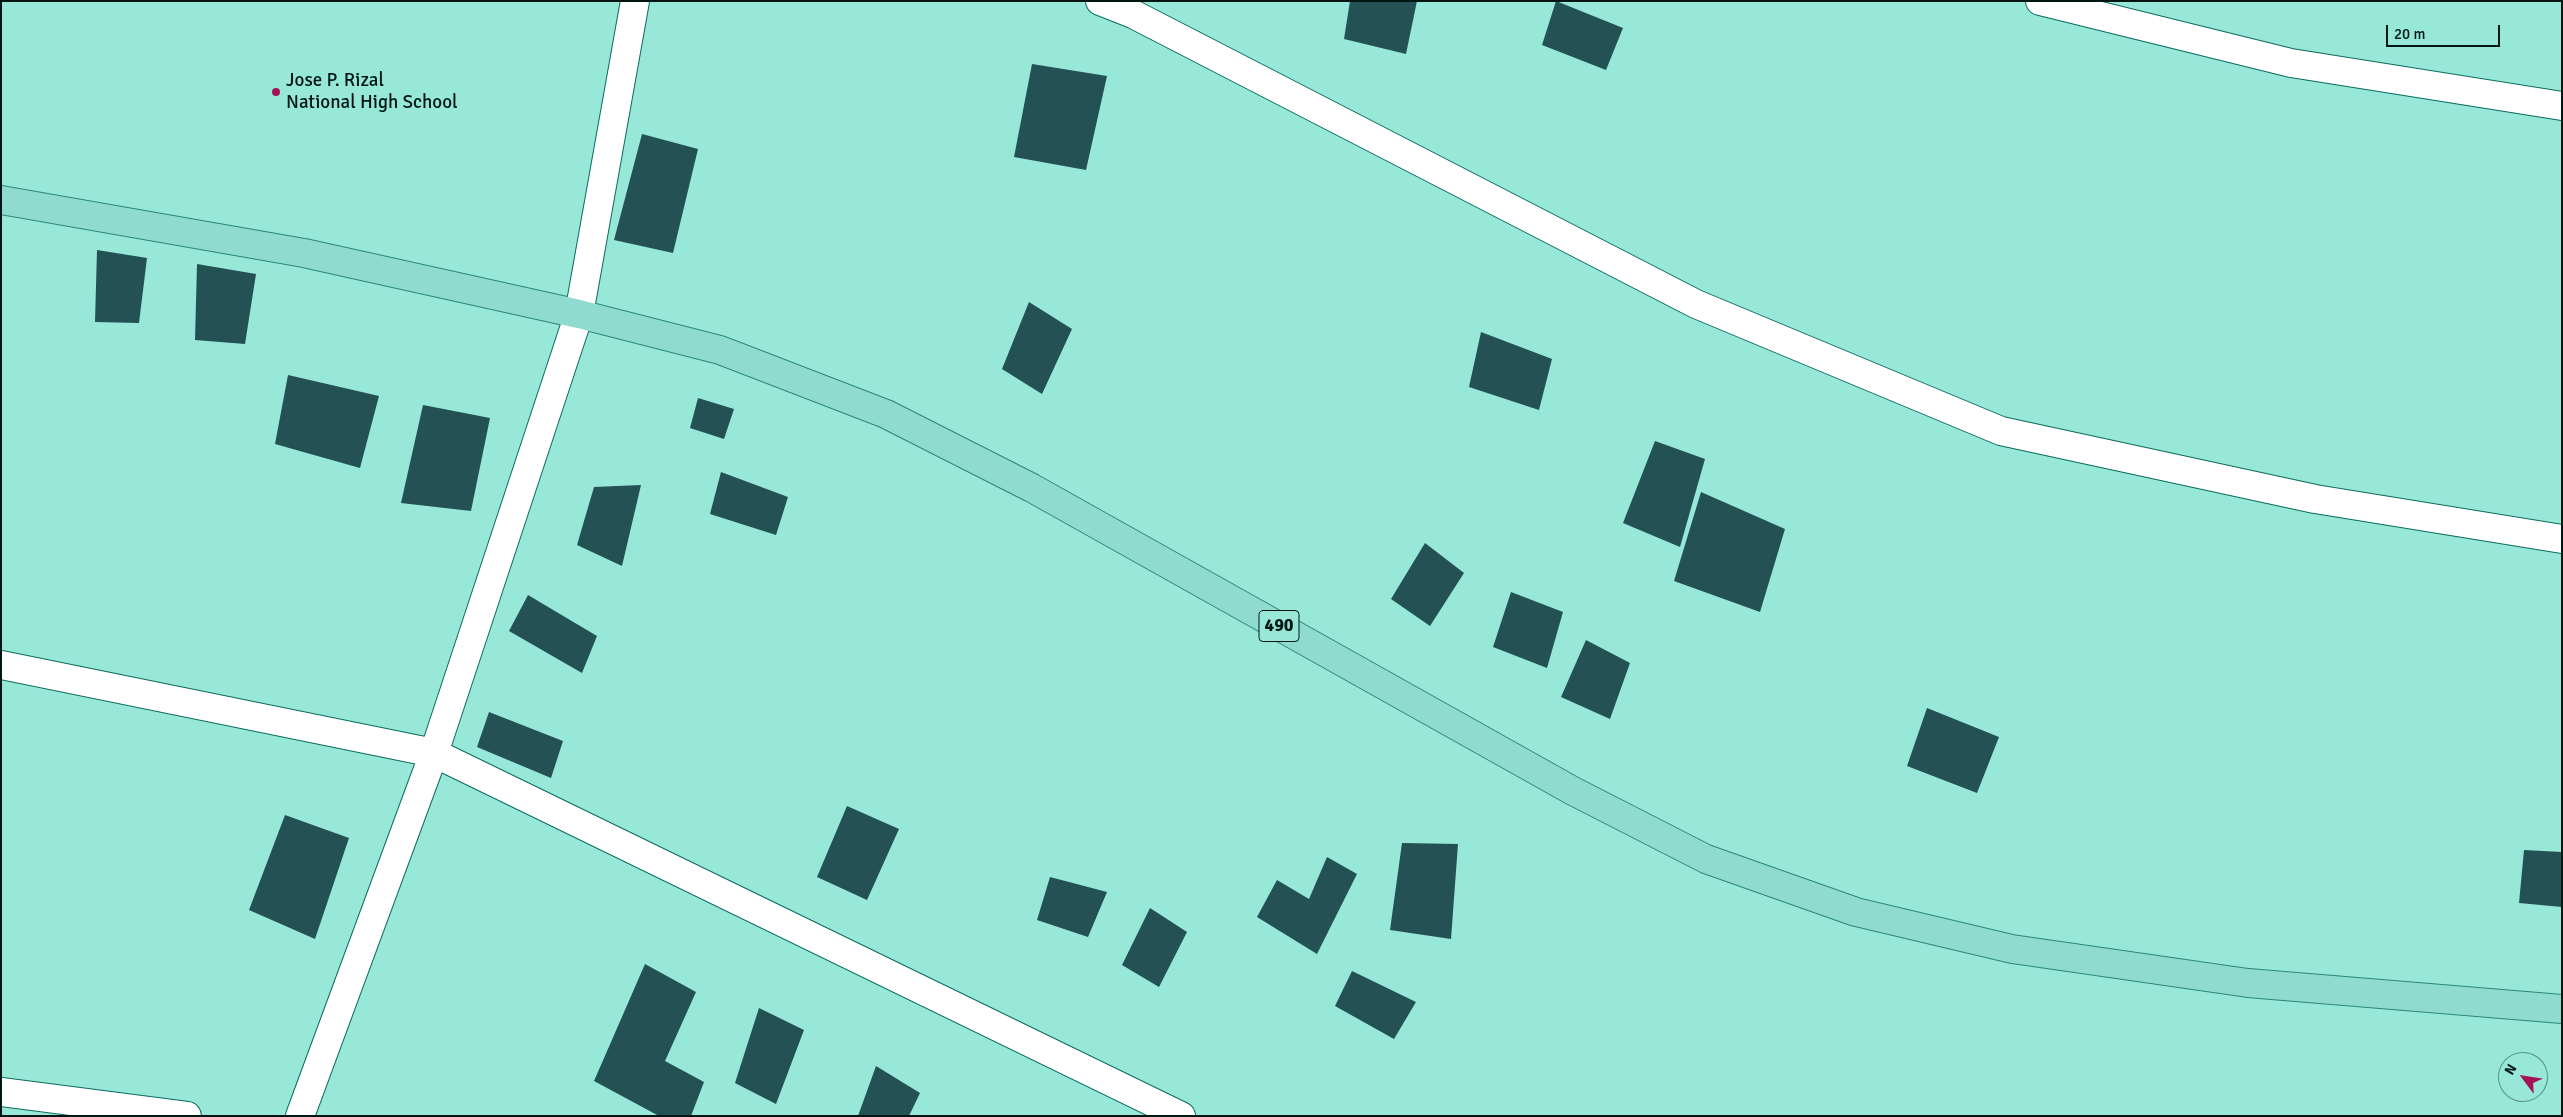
<!DOCTYPE html>
<style>
body{margin:0}
#map{position:relative;width:2563px;height:1117px;overflow:hidden;background:#97e8d9;font-family:Signika,sans-serif}
canvas{display:block}
.frame{position:absolute;inset:0;border:2px solid #001613;pointer-events:none}
.north{position:absolute;left:2498px;top:1052px;width:50px;height:50px;box-sizing:border-box;background:#97e8d9;border:1px solid #5b948a;border-radius:50%;rotate:301deg;font-size:14px;font-weight:700;line-height:20px;text-align:center;color:#001613}
.north::after{content:'';display:block;margin:auto;width:18px;height:22px;background:#a41355;clip-path:polygon(50% 0,100% 100%,50% 72%,0 100%)}
.scale{position:absolute;left:2386px;top:25px;width:114px;height:22px;box-sizing:border-box;border:2px solid #001613;border-top:0;padding-left:6px;font-size:15px;line-height:18px;white-space:nowrap;color:#001613;-webkit-text-stroke:4px #97e8d9;paint-order:stroke}
</style>
<div id="map">
<canvas width="2563" height="1117"></canvas>
<div class="frame"></div>
<div class="north">N</div>
<div class="scale">20 m</div>
</div>
<script>
const context = document.querySelector('canvas').getContext('2d');
context.lineJoin = 'round';
function fillPath(path, color) {
  context.fillStyle = color;
  context.fill(path, 'evenodd');
}
function toPath(rows) {
  const path = new Path2D();
  for (const r of rows) {
    path.moveTo(r[0], r[1]);
    for (let i = 2; i < r.length; i += 2) path.lineTo(r[i], r[i + 1]);
  }
  return path;
}
function strokePath(path, color, width, dash) {
  context.strokeStyle = color;
  context.lineWidth = width;
  context.lineCap = dash ? 'butt' : 'round';
  context.setLineDash(dash || []);
  context.stroke(path);
}
function write(font, color, halo, rows, align = 'center') {
  context.font = font + ' Signika,sans-serif';
  context.lineWidth = 5;
  context.setLineDash([]);
  context.textBaseline = 'middle';
  context.strokeStyle = halo;
  context.fillStyle = color;
  for (const [text, x, y, turn = 0] of rows) {
    context.save();
    context.translate(x, y);
    context.rotate((+turn || 0) * Math.PI / 180);
    context.textAlign = isNaN(turn) ? turn : align;
    if (halo) context.strokeText(text, 0, 0);
    context.fillText(text, 0, 0);
    context.restore();
  }
}
const building = toPath([
 [1350,1,1417,1,1406,54,1344,39],
 [1556,1,1623,28,1606,70,1542,45],
 [1032,64,1107,76,1086,170,1014,157],
 [642,134,698,149,673,253,614,240],
 [97,250,147,258,139,323,95,322],
 [197,264,256,274,245,344,195,340],
 [1029,302,1072,329,1042,394,1002,369],
 [1481,332,1552,359,1539,410,1469,387],
 [288,375,379,396,360,468,275,444],
 [698,398,734,409,724,439,690,428],
 [423,405,490,418,471,511,401,503],
 [1655,441,1705,459,1680,547,1623,523],
 [721,472,788,497,776,535,710,514],
 [641,485,622,566,577,545,594,487],
 [1701,492,1785,529,1760,612,1674,581],
 [1425,543,1464,573,1430,626,1391,599],
 [1511,592,1563,612,1547,668,1493,647],
 [528,595,597,636,582,673,509,631],
 [1586,640,1630,663,1610,719,1561,697],
 [1927,708,1999,737,1977,793,1907,766],
 [489,712,563,741,551,778,477,747],
 [847,806,899,829,867,900,817,877],
 [285,815,349,838,315,939,249,910],
 [1402,843,1458,844,1451,939,1390,930],
 [2524,850,2562,852,2562,907,2519,903],
 [1327,857,1357,874,1317,954,1257,917,1277,880,1309,899],
 [1050,877,1107,892,1088,937,1037,920],
 [1150,908,1187,932,1159,987,1122,965],
 [645,964,696,992,665,1061,704,1082,691,1116,659,1116,594,1081],
 [1352,971,1416,1002,1394,1039,1335,1006],
 [759,1008,804,1030,776,1104,735,1083],
 [876,1066,920,1093,909,1116,858,1116]
]);
const minor = toPath([
 [635,1,579,314,434,753,1181,1116],
 [1100,1,1133,14,1696,304,2001,431,2315,499,2562,539],
 [2040,1,2291,63,2562,106],
 [1,665,434,753,300,1116],
 [1,1092,187,1116]
]);
const primary = toPath([
 [1,200,304,253,579,314,720,350,886,414,1032,488,1573,791,1706,859,1856,912,2012,949,2248,983,2562,1009]
]);
const markers = [
 [276,92,5,"#a41355"]
];
const shields = [
 [1279,626,40]
];
const shieldNames = [
 ["490",1279,626]
];
const poiNames = [
 ["Jose P. Rizal",286,81],
 ["National High School",286,103]
];
fillPath(building, '#245154');
strokePath(minor, '#0c6b5f', 30);
strokePath(primary, '#2c8679', 30);
strokePath(minor, '#fff', 28);
strokePath(primary, '#8fdbd0', 28);
for (const [x, y, r, color] of markers) {
  const dot = new Path2D();
  dot.arc(x, y, r, 0, 2 * Math.PI);
  context.fillStyle = color;
  context.fill(dot);
  strokePath(dot, '#97e8d9', 2);
}
for (const [x, y, w] of shields) {
  const box = new Path2D();
  box.roundRect(x - w / 2, y - 15.5, w, 31, 4);
  context.fillStyle = '#97e8d9';
  context.fill(box);
  strokePath(box, '#001613', 1);
}
write('bold 18px', '#001613', null, shieldNames);
write('19px', '#001613', '#97e8d9', poiNames, 'left');
</script>
